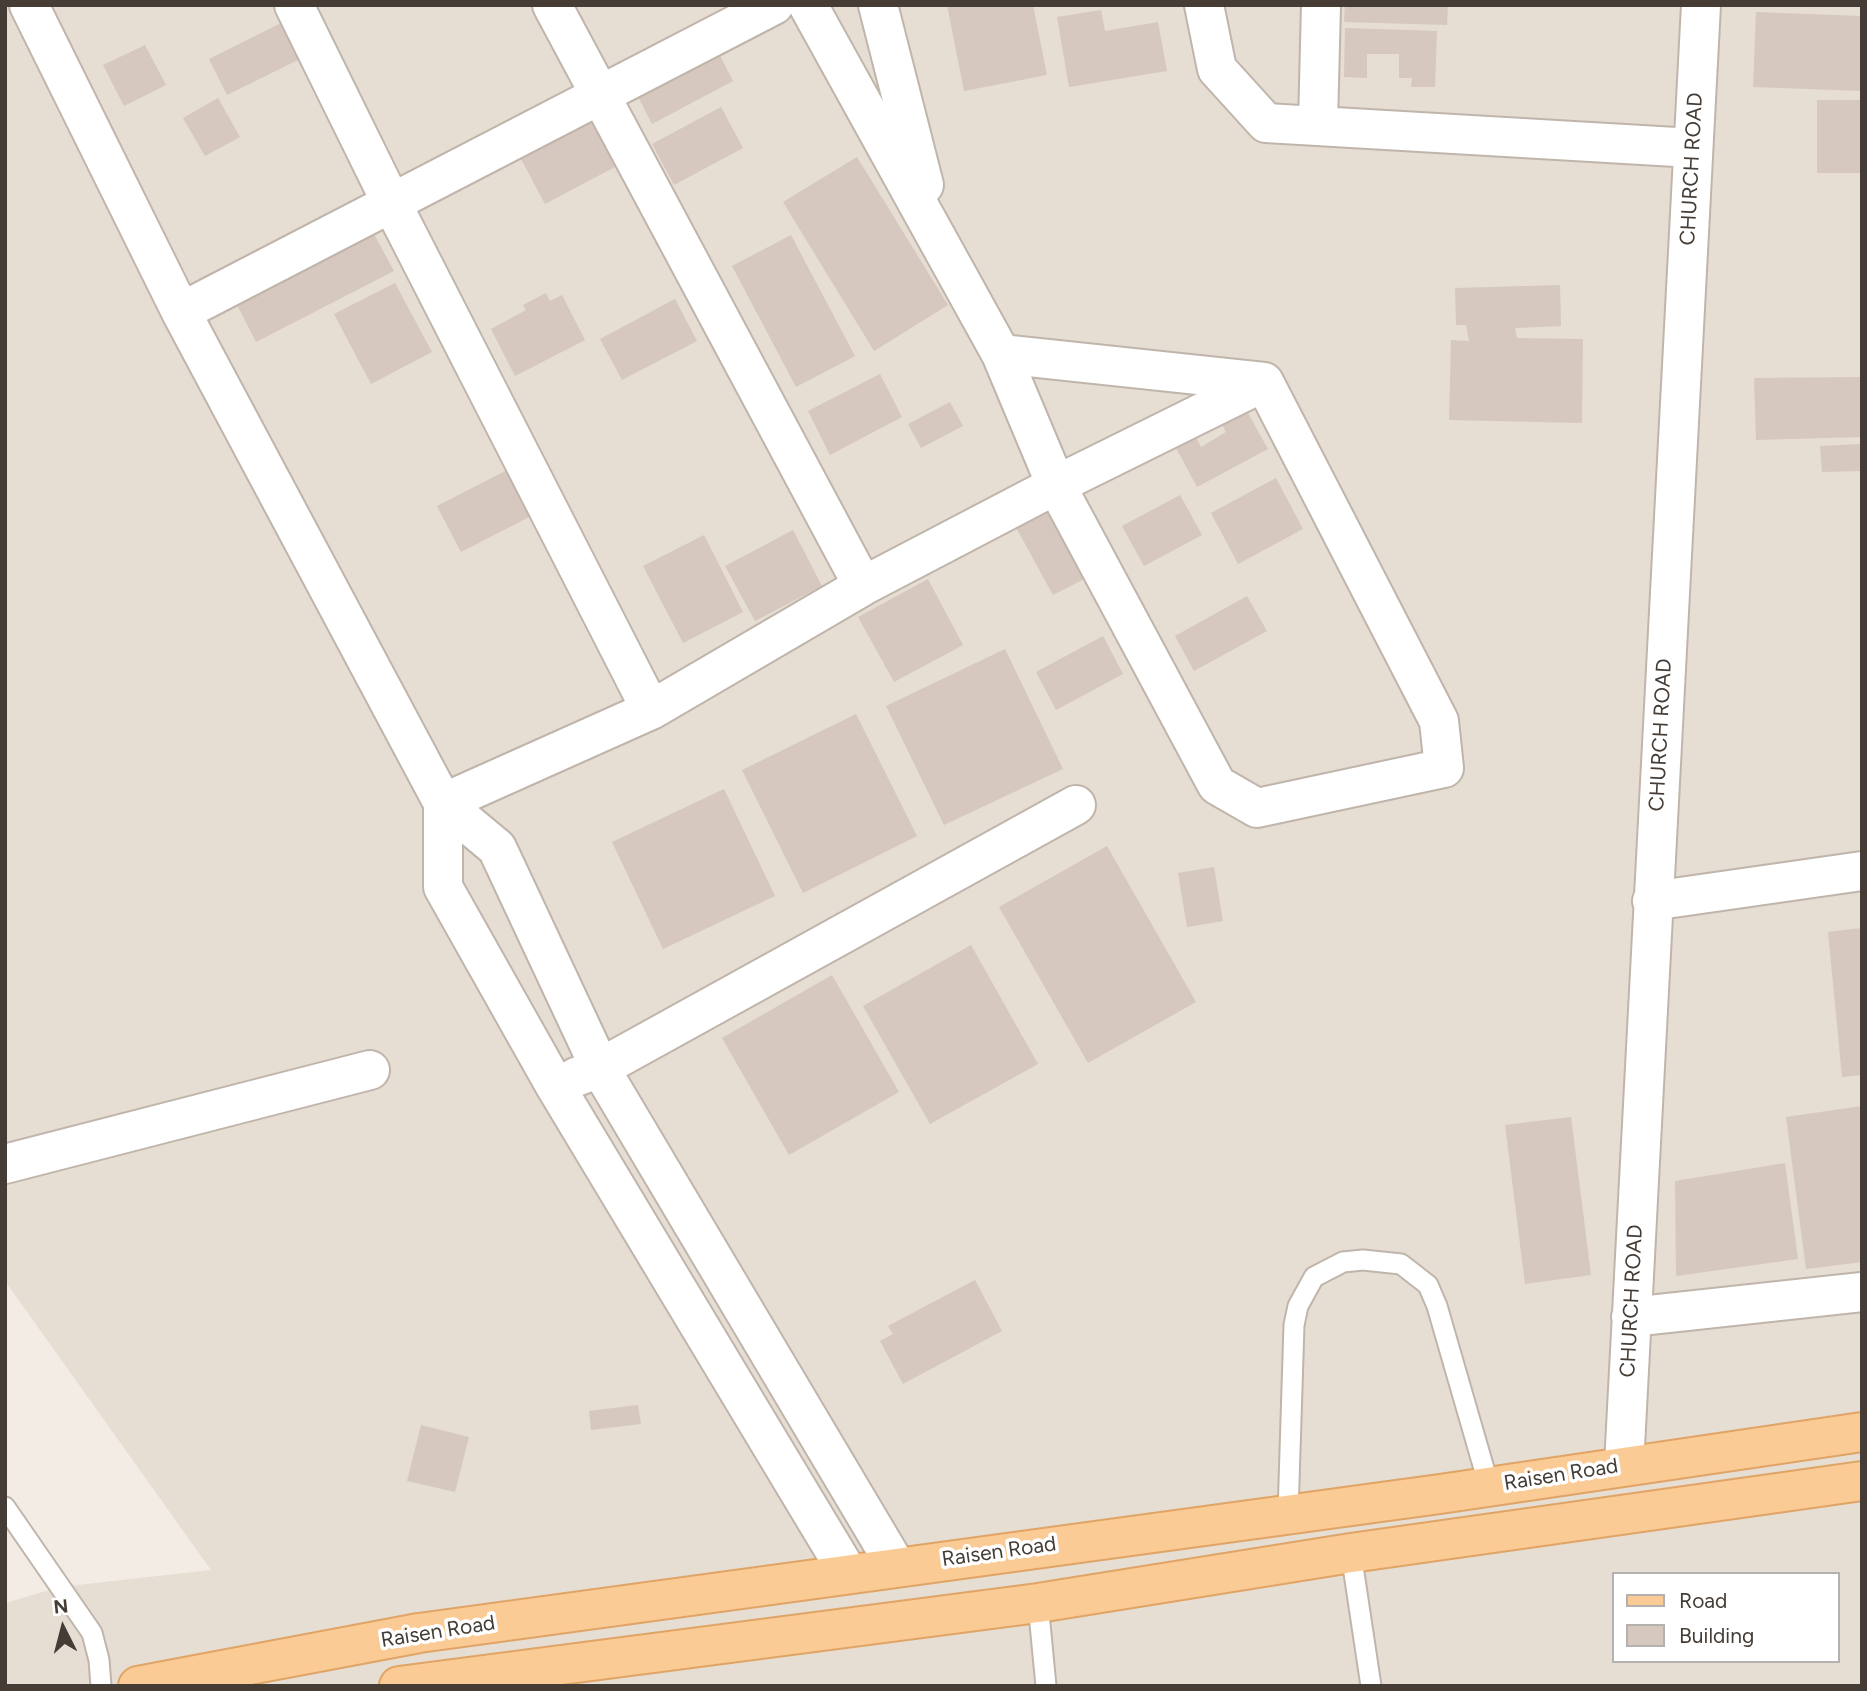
<!DOCTYPE html>
<style>
body{margin:0}
#map{position:relative;width:1867px;height:1691px;overflow:hidden;background:#f2ece5;font-family:Figtree,sans-serif}
canvas{display:block}
.frame{position:absolute;inset:0;border:7px solid #443c35;pointer-events:none}
.legend{position:absolute;left:1612px;top:1572px;width:228px;height:91px;box-sizing:border-box;background:#fff;border:2px solid #b4b1ae;margin:0;padding:9px 12px;list-style:none;font-size:21px;color:#443c35}
.legend li{display:flex;align-items:center;gap:14px;height:35px}
.legend b{width:35px;border:2px solid #b4b1ae}
.north{position:absolute;left:28px;top:1593px;width:70px;height:70px;-webkit-text-stroke:5px #fff;paint-order:stroke;rotate:354deg;font-size:19px;font-weight:700;line-height:28px;text-align:center;color:#443c35}
.north::after{content:'';display:block;margin:auto;width:24px;height:32px;background:#443c35;clip-path:polygon(50% 0,100% 100%,50% 72%,0 100%)}
</style>
<div id="map">
<canvas width="1867" height="1691"></canvas>
<div class="frame"></div>
<ul class="legend">
<li><b style="height:9px;background:#fbcb95"></b>Road</li>
<li><b style="height:19px;background:#d6c8be"></b>Building</li>
</ul>
<div class="north">N</div>
</div>
<script>
const context = document.querySelector('canvas').getContext('2d');
context.lineJoin = 'round';
function fillPath(path, color) {
  context.fillStyle = color;
  context.fill(path, 'evenodd');
}
function toPath(rows) {
  const path = new Path2D();
  for (const r of rows) {
    path.moveTo(r[0], r[1]);
    for (let i = 2; i < r.length; i += 2) path.lineTo(r[i], r[i + 1]);
  }
  return path;
}
function strokePath(path, color, width, dash) {
  context.strokeStyle = color;
  context.lineWidth = width;
  context.lineCap = dash ? 'butt' : 'round';
  context.setLineDash(dash || []);
  context.stroke(path);
}
function write(font, color, halo, rows, align = 'center') {
  context.font = font + ' Figtree,sans-serif';
  context.lineWidth = 7;
  context.setLineDash([]);
  context.textBaseline = 'middle';
  context.strokeStyle = halo;
  context.fillStyle = color;
  for (const [text, x, y, turn = 0] of rows) {
    context.save();
    context.translate(x, y);
    context.rotate((+turn || 0) * Math.PI / 180);
    context.textAlign = isNaN(turn) ? turn : align;
    if (halo) context.strokeText(text, 0, 0);
    context.fillText(text, 0, 0);
    context.restore();
  }
}
const residential = toPath([
 [5,5,1862,5,1862,1686,5,1686,5,1603,60,1587,211,1570,5,1281],
 [1613,1574,1837,1574,1837,1661,1613,1661]
]);
const building = toPath([
 [947,5,1033,5,1047,75,964,91],
 [1345,5,1448,5,1447,25,1344,22],
 [1101,10,1105,31,1158,22,1167,71,1069,87,1057,17],
 [1756,12,1862,16,1862,91,1753,87],
 [283,22,302,58,227,95,209,59],
 [1345,28,1437,31,1435,87,1411,87,1412,78,1399,78,1399,54,1367,54,1367,78,1344,77],
 [713,42,733,81,652,124,632,85],
 [145,45,166,85,124,106,103,65],
 [218,98,240,137,205,156,183,118],
 [1817,100,1862,100,1862,173,1817,173],
 [721,107,743,148,674,185,652,144],
 [591,120,615,167,545,204,520,157],
 [857,157,948,305,874,351,783,202],
 [373,232,394,271,256,342,236,303],
 [791,235,855,356,796,387,732,266],
 [395,283,432,352,371,384,334,314],
 [1560,285,1561,326,1515,328,1517,338,1583,339,1582,423,1449,420,1451,340,1469,341,1466,325,1456,325,1455,288],
 [546,293,550,301,562,295,585,340,515,376,491,329,526,310,523,305],
 [675,299,697,341,622,380,600,339],
 [880,374,902,417,830,455,808,411],
 [1862,377,1862,437,1756,440,1754,378],
 [950,402,963,426,921,448,908,424],
 [1244,406,1268,449,1197,487,1174,444,1194,433,1201,447,1226,432,1219,419],
 [1862,444,1862,471,1822,472,1820,446],
 [513,467,537,513,461,552,437,506],
 [1276,478,1303,529,1238,564,1211,513],
 [1180,495,1202,535,1144,566,1122,526],
 [1050,503,1090,576,1053,595,1013,522],
 [793,530,822,586,755,621,725,566],
 [704,535,743,612,683,643,643,566],
 [928,579,963,645,894,682,858,617],
 [1247,596,1267,631,1194,671,1175,636],
 [1103,636,1123,674,1056,710,1036,672],
 [1005,649,1063,769,944,825,886,706],
 [856,714,917,836,803,893,742,770],
 [724,789,775,896,663,949,612,842],
 [1107,846,1196,1002,1088,1063,999,907],
 [1214,867,1223,921,1187,927,1178,873],
 [1862,928,1862,1075,1842,1077,1828,932],
 [971,945,1038,1064,930,1124,863,1006],
 [832,975,899,1092,789,1155,722,1038],
 [1862,1106,1862,1262,1806,1269,1786,1117],
 [1571,1117,1591,1275,1525,1284,1505,1125],
 [1785,1163,1798,1259,1676,1276,1675,1181],
 [975,1280,1002,1331,903,1384,880,1341,893,1334,888,1326],
 [638,1405,641,1424,591,1430,589,1411],
 [421,1425,469,1437,455,1492,407,1481]
]);
const service = toPath([
 [5,1507,92,1633,99,1660,101,1686],
 [1288,1514,1294,1325,1298,1306,1314,1277,1343,1262,1363,1260,1401,1264,1428,1285,1437,1306,1489,1486],
 [1351,1553,1371,1686],
 [1038,1603,1046,1686]
]);
const minor = toPath([
 [29,5,181,312,443,803,497,848,600,1068,896,1566],
 [294,5,391,202,651,710],
 [552,5,863,586],
 [808,5,1001,354,1056,485,1217,785,1257,808,1444,768,1439,721,1264,382],
 [878,5,924,185],
 [1204,5,1217,69,1266,123,1693,148],
 [1318,124,1321,5],
 [181,312,774,5],
 [1001,354,1264,382],
 [443,803,651,710,863,586,1056,485,1264,382],
 [443,803,443,887,554,1084,848,1573],
 [1652,901,1862,871],
 [576,1077,600,1068,1076,805],
 [5,1164,370,1070],
 [1631,1317,1862,1292],
 [1624,1465,1701,5]
]);
const primary = toPath([
 [138,1686,419,1633,1440,1494,1862,1432],
 [399,1686,1038,1603,1351,1553,1862,1481]
]);
const streetNames = [
 ["CHURCH ROAD",1692,169,-87],
 ["CHURCH ROAD",1661,735,-87],
 ["CHURCH ROAD",1632,1301,-87],
 ["Raisen Road",1561,1475,-9],
 ["Raisen Road",999,1552,-8],
 ["Raisen Road",438,1632,-9]
];
fillPath(residential, '#e6ddd3');
fillPath(building, '#d6c8be');
strokePath(service, '#c0b5ab', 23);
strokePath(minor, '#c0b5ab', 42);
strokePath(primary, '#e0a566', 42);
strokePath(service, '#fff', 19);
strokePath(minor, '#fff', 38);
strokePath(primary, '#fbcb95', 38);
write('21px', '#443c35', '#fff', streetNames);
</script>
